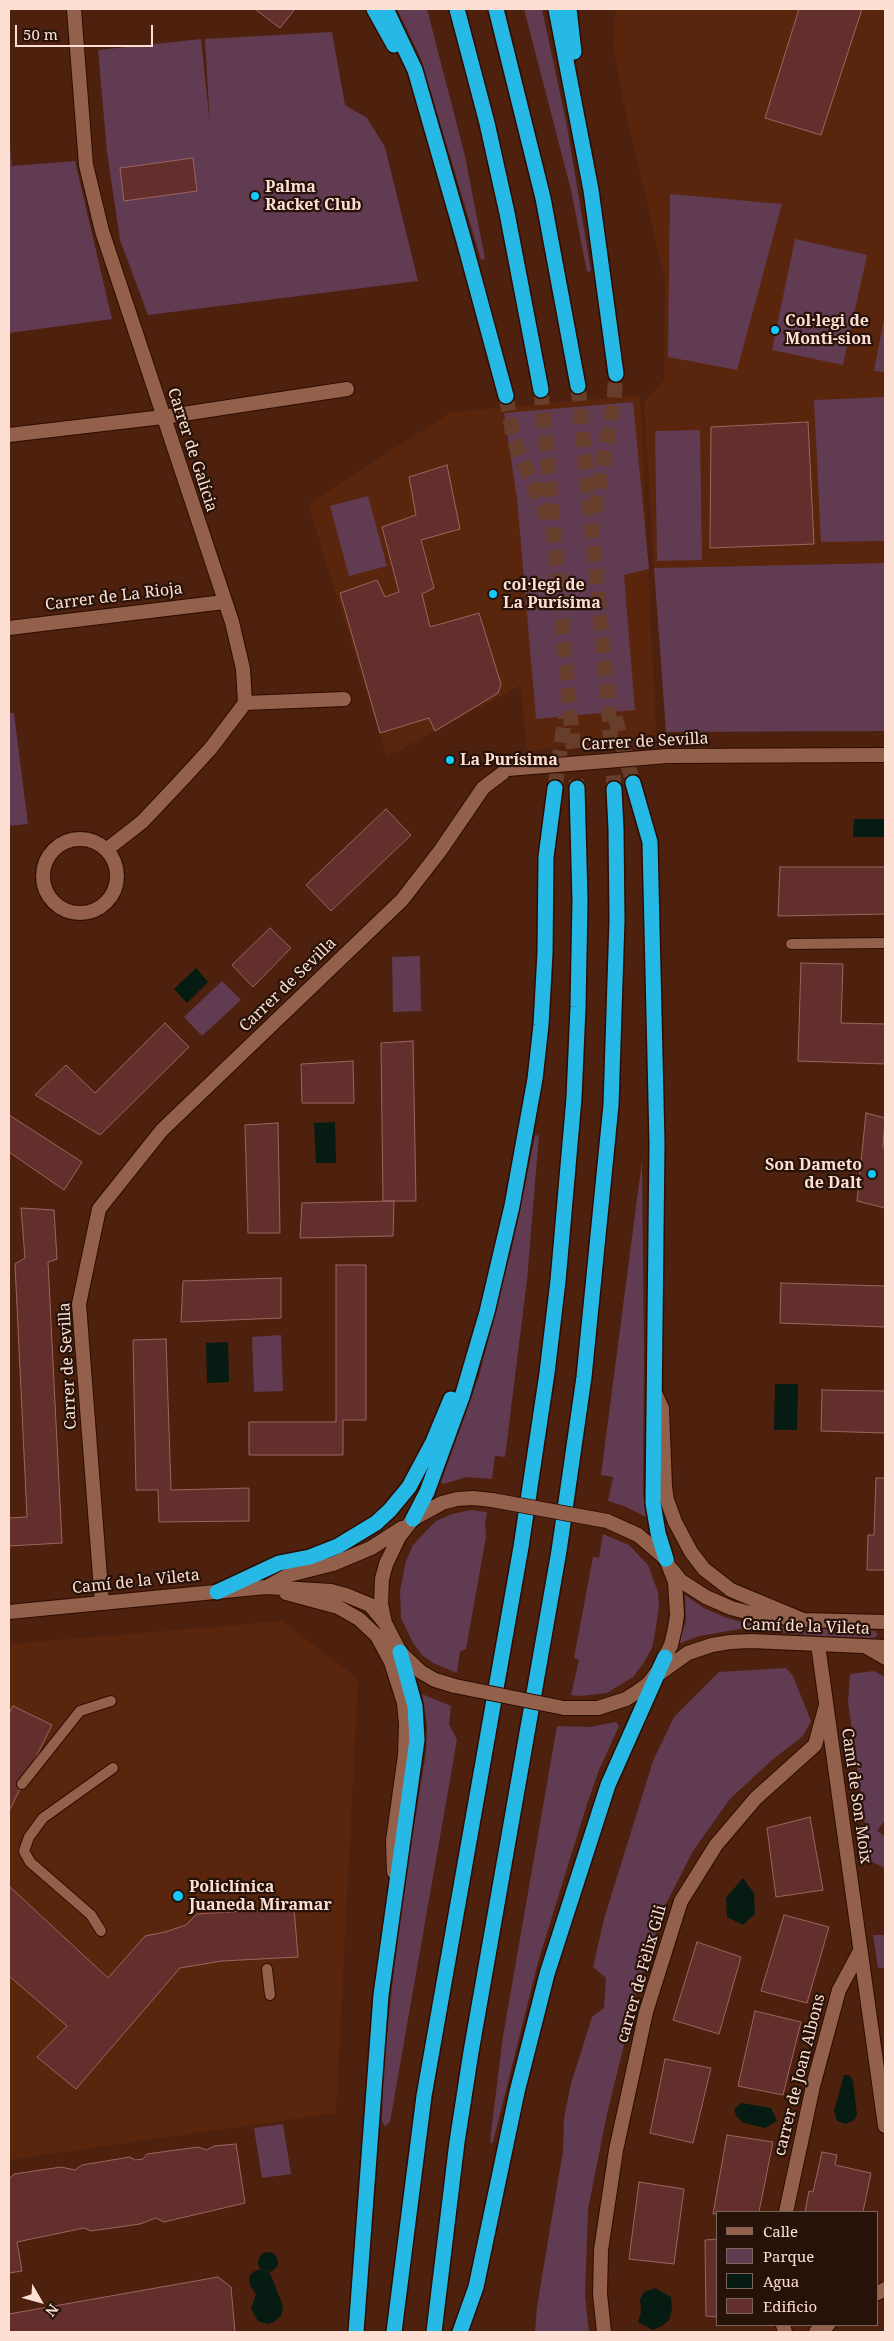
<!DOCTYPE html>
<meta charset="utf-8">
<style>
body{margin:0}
#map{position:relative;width:894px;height:2341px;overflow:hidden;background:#4d210d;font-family:"Noto Serif",serif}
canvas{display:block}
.frame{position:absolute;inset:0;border:10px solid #fddfd3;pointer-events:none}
.legend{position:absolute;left:716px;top:2211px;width:162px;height:115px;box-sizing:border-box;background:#261209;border:1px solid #7c645a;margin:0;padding:6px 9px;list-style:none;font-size:15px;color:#fddfd3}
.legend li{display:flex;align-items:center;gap:10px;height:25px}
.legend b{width:25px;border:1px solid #7c645a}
.north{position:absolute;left:15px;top:2276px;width:50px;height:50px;-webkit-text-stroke:4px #261209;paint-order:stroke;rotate:128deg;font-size:14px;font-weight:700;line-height:20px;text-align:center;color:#fddfd3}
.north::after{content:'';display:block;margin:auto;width:18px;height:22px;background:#fddfd3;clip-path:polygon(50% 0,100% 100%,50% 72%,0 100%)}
.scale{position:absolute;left:15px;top:25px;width:138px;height:22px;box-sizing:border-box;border:2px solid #fddfd3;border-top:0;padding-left:6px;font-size:15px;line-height:18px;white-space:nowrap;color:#fddfd3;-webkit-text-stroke:4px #261209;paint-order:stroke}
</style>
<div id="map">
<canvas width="894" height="2341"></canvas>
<div class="frame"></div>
<ul class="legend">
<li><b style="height:6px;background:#93604b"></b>Calle</li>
<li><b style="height:14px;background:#603b51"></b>Parque</li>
<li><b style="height:14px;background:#061b12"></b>Agua</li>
<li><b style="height:14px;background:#622f2d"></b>Edificio</li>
</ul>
<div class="north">N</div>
<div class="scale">50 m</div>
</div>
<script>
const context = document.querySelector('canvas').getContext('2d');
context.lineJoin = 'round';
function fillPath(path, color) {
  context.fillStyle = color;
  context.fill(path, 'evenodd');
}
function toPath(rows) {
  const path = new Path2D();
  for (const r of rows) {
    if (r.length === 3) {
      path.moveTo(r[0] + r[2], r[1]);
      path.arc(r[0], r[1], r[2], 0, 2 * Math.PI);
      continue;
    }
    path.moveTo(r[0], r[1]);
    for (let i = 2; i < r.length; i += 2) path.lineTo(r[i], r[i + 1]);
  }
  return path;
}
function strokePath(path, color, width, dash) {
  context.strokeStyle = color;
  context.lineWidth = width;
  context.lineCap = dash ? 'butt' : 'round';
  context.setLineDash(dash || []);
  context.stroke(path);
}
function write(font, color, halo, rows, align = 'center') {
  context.font = font + ' "Noto Serif",serif';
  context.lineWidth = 4.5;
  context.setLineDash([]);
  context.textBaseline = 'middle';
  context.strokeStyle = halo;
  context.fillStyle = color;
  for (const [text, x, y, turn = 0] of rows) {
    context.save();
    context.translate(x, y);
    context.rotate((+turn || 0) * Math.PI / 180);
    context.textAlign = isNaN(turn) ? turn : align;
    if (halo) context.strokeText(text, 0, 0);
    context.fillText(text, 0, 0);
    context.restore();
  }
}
const built = toPath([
 [616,9,885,9,885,563,654,568,644,402,664,380,665,280,624,105,613,44],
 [640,395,656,735,527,751,521,685,387,757,308,504,451,412],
 [282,1621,358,1679,336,2113,9,2160,9,1644]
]);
const green = toPath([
 [397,9,427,9,465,156,485,259,481,260,421,59],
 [524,9,542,9,567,126,591,271,587,272,571,190],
 [332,32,345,105,367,118,385,147,418,281,148,315,120,240,107,152,98,50,201,39,210,125,205,39],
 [9,136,12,166,75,161,112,319,9,333],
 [670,194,782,204,737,370,668,357],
 [795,239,867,255,843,365,772,350],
 [885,314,885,372,874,371],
 [885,397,885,541,821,542,814,400],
 [633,402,649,569,624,575,635,710,536,719,517,499,504,413],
 [700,430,702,560,657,561,655,431],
 [368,496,387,566,349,576,330,506],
 [885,563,885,731,666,732,654,568],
 [9,713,14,713,28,824,9,826],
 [420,956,421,1011,393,1012,392,957],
 [222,981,241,1000,202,1036,184,1017],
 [539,1135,527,1280,505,1457,495,1456,492,1479,467,1477,443,1484,441,1482,479,1376,512,1247,535,1136],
 [642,1161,644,1355,643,1493,646,1517,624,1506,608,1501,613,1477,601,1475],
 [281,1335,283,1391,254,1392,252,1337],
 [471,1510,487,1512,485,1524,486,1537,466,1649,460,1651,457,1673,433,1663,422,1655,413,1643,401,1618,400,1591,406,1561,413,1545,425,1532,436,1521,452,1514],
 [603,1534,629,1545,648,1565,658,1592,659,1606,655,1633,652,1648,643,1664,633,1677,607,1693,580,1696,571,1695,579,1660,574,1658,593,1557,599,1558],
 [685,1595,704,1608,727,1618,742,1622,821,1629,875,1631,878,1635,874,1638,820,1636,740,1629,699,1636,678,1644,686,1621],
 [786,1668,793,1676,811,1721,803,1736,772,1760,730,1799,693,1851,666,1904,640,1980,607,2114,588,2209,585,2296,589,2332,535,2332,537,2307,563,2151,564,2118,571,2084,592,2017,604,2008,606,1978,593,1967,604,1919,653,1761,674,1717,719,1672],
 [874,1671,885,1677,885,1820,877,1831,885,1836,885,1868,870,1861,848,1702,850,1674],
 [422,1694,451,1706,449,1724,457,1740,390,2122,385,2126,382,2122,383,2072,393,1978,406,1875,426,1752,427,1724],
 [616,1722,619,1726,599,1770,587,1804,538,1962,493,2142,491,2144,490,2141,503,2036,557,1726,589,1727],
 [873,1935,885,1935,885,1968,878,1968],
 [283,2124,291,2174,262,2178,254,2128]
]);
const water = toPath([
 [854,819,885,819,885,837,853,837],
 [196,968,208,982,187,1003,174,989],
 [335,1122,336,1163,316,1163,314,1123],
 [228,1342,229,1382,207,1383,206,1343],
 [775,1384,798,1384,797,1430,774,1430],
 [743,1878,754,1893,755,1914,743,1925,727,1917,726,1898],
 [844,2075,849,2075,853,2080,857,2115,854,2120,846,2124,837,2121,834,2111],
 [741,2103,771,2108,777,2121,765,2128,744,2123,737,2117,734,2110],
 [268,2262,10],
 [260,2269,270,2273,283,2306,281,2316,274,2322,267,2324,258,2321,251,2309,256,2294,250,2285,249,2277,253,2272],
 [655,2288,671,2297,672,2310,669,2320,662,2326,653,2330,638,2322,641,2312,640,2299,644,2292]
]);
const building = toPath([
 [255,9,295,9,280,28,255,9],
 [799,9,862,9,821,135,765,118,799,9],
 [193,158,197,191,124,201,120,168,193,158],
 [808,422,814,544,710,548,711,427,808,422],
 [447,465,460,529,421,540,434,588,422,594,430,627,479,613,501,684,498,693,435,731,429,718,380,733,340,593,377,580,385,597,399,592,382,527,416,515,409,477,447,465],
 [386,809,411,835,331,911,306,885,386,809],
 [780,867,885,867,885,914,778,916,780,867],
 [270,928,291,948,253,987,232,965,270,928],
 [801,963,843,964,841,1023,885,1024,885,1064,798,1061,801,963],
 [165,1023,189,1047,100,1135,35,1095,66,1065,95,1093,165,1023],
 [413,1041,416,1201,383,1201,381,1043,413,1041],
 [353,1061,354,1103,302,1103,301,1064,353,1061],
 [866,1113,885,1118,883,1148,885,1148,885,1208,857,1201,866,1113],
 [9,1115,82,1162,64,1190,9,1152,9,1115],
 [278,1123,280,1233,248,1233,245,1125,278,1123],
 [394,1201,393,1236,300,1238,302,1203,394,1201],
 [21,1208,54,1210,57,1259,48,1262,62,1543,9,1546,9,1518,27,1517,15,1264,25,1258,21,1208],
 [336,1265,366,1265,366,1420,343,1420,343,1455,249,1455,249,1422,336,1422,336,1265],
 [281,1278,281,1318,181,1322,183,1281,281,1278],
 [781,1283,885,1286,885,1327,780,1323,781,1283],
 [166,1339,171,1490,249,1488,249,1521,159,1522,158,1490,136,1490,133,1340,166,1339],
 [822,1390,885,1391,885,1433,821,1431,822,1390],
 [885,1474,885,1570,867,1570,868,1535,874,1535,876,1478,885,1478,885,1474],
 [13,1706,52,1725,9,1811,9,1714,13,1706],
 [810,1817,823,1890,776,1897,767,1828,810,1817],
 [9,1886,108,1978,145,1936,165,1932,186,1925,197,1914,294,1908,298,1957,222,1961,180,1968,76,2089,37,2057,67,2026,9,1976,9,1886],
 [784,1915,829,1927,807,2003,761,1991,784,1915],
 [697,1942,741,1957,719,2034,673,2020,697,1942],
 [755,2011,801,2022,783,2095,738,2086,755,2011],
 [665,2059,711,2068,693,2143,650,2133,665,2059],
 [727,2135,773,2142,759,2212,713,2214,727,2135],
 [236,2144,245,2203,164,2222,156,2218,140,2224,91,2231,84,2228,17,2242,22,2271,9,2273,9,2179,14,2174,61,2167,75,2170,82,2165,130,2157,135,2160,143,2159,147,2154,198,2147,207,2150,214,2146,236,2144],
 [822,2152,837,2155,835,2165,871,2173,863,2212,805,2212,809,2191,813,2192,822,2152],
 [639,2182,684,2189,674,2264,629,2259,639,2182],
 [718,2239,718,2317,706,2316,705,2240,718,2239],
 [218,2277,231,2287,235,2332,9,2332,9,2314,218,2277]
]);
const motorwayTunnel = toPath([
 [578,386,607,687,614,789],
 [541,390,577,788],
 [506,396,514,441,549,521],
 [595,511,614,399,616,374],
 [615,717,633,783],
 [555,788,565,716]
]);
const service = toPath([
 [791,944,885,943],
 [866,1649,885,1660],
 [22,1784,80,1711,111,1701],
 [101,1931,91,1915,30,1862,24,1851,29,1837,43,1818,113,1768],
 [267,1969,270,1995]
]);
const minor = toPath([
 [74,9,86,165,102,231,232,622,243,669,245,703,211,748,178,784,142,822,106,850],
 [9,435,163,417,347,389],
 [9,628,224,602],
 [245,703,344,699],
 [667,756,885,755],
 [80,876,37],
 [102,1603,79,1304,99,1209,162,1130,402,900,440,851,483,788,508,769],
 [818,1645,885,2126],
 [786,2212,813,2086,839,1990,860,1951],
 [878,2293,885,2289],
 [783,2325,785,2332],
 [604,2332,600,2294,601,2250,616,2150,646,2012,681,1901,716,1845,756,1798,815,1745,826,1705],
 [816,2332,828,2325]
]);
const tertiary = toPath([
 [654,1391,662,1408,665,1487,667,1500,675,1522,691,1552,704,1569,731,1590,803,1620],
 [672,1570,681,1581,706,1597,731,1608,750,1613,803,1620,885,1622],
 [267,1587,289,1575,333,1564,371,1548,402,1528],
 [286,1593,338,1607,359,1619,377,1636,391,1662,404,1703,406,1724,405,1755,393,1841,394,1872],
 [9,1612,266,1587,331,1591,346,1595,370,1605,385,1623],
 [660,1673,688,1653,712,1645,730,1642,751,1641,885,1647],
 [455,1686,435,1680,421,1672,400,1652,385,1623,381,1604,382,1579,386,1564,399,1537,413,1519,442,1503,457,1499,473,1498,492,1500],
 [564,1708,598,1708,626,1699,637,1692,648,1684,658,1671,671,1645,675,1628,677,1615,675,1582,666,1559,638,1535,607,1521]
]);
const motorway = toPath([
 [374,9,394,45],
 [386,9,415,70,464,241,506,396],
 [457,9,487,123,507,213,541,390],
 [496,9,543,198,578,386],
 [556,9,591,190,616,374],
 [569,9,574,52],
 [633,783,650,842,657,1143,653,1503,658,1533,666,1559],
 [413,1519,427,1492,462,1397,487,1312,512,1206,535,1079,541,1025,545,953,546,857,555,788],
 [217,1592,279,1563,310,1557,338,1546,376,1523,390,1510,409,1487,433,1442,451,1399],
 [356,2332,381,1995,417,1740,415,1706,400,1652],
 [394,2332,424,2096,521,1547,547,1373,558,1281,574,1098,578,1007,580,900,577,788],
 [434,2332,457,2142,471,2052,559,1551,584,1377,611,1105,617,920,616,829,614,789],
 [460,2332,476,2287,517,2092,547,1974,608,1785,665,1657]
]);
const minorBridge = toPath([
 [508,769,667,756]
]);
const tertiaryBridge = toPath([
 [492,1500,607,1521],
 [455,1686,564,1708]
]);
const markers = [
 [255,196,5,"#13cafb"],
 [775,330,5,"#13cafb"],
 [493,594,5,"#13cafb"],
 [450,760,5,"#13cafb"],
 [872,1174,5,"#13cafb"],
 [178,1896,6,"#13cafb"]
];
const poiNames = [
 ["Palma",265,187],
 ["Racket Club",265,205],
 ["Col·legi de",785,321],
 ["Monti-sion",785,339],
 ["col·legi de",503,585],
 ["La Purísima",503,603],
 ["La Purísima",460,760],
 ["Son Dameto",862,1165,"right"],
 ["de Dalt",862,1183,"right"],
 ["Policlínica",189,1887],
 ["Juaneda Miramar",189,1905]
];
const streetNames = [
 ["Carrer de Galícia",192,450,72],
 ["Carrer de La Rioja",114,597,-7],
 ["Carrer de Sevilla",645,742,-3],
 ["Carrer de Sevilla",288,985,-44],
 ["Carrer de Sevilla",68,1366,-93],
 ["Camí de la Vileta",136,1582,-6],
 ["Camí de la Vileta",806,1627,2],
 ["Camí de Son Moix",856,1796,82],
 ["carrer de Fèlix Gili",642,1974,-74],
 ["carrer de Joan Albons",800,2075,-76]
];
fillPath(built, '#59260d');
fillPath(green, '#603b51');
fillPath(water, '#061b12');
fillPath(building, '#622f2d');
strokePath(building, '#9c6460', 1);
strokePath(motorwayTunnel, '#673e2b', 15, [15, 8]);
strokePath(service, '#2d0c01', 12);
strokePath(minor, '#2d0c01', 16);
strokePath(tertiary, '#2d0c01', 16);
strokePath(motorway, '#2d0c01', 18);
strokePath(service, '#93604b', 10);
strokePath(minor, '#93604b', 14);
strokePath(tertiary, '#93604b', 14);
strokePath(motorway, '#26b9e5', 15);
strokePath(minorBridge, '#2d0c01', 16, []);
strokePath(tertiaryBridge, '#2d0c01', 16, []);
strokePath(minorBridge, '#93604b', 14);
strokePath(tertiaryBridge, '#93604b', 14);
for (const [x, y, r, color] of markers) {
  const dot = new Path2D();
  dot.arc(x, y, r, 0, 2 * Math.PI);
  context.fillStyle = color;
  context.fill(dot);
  strokePath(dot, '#261209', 2);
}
write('bold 16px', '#fddfd3', '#261209', poiNames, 'left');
write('16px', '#fddfd3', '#261209', streetNames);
</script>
